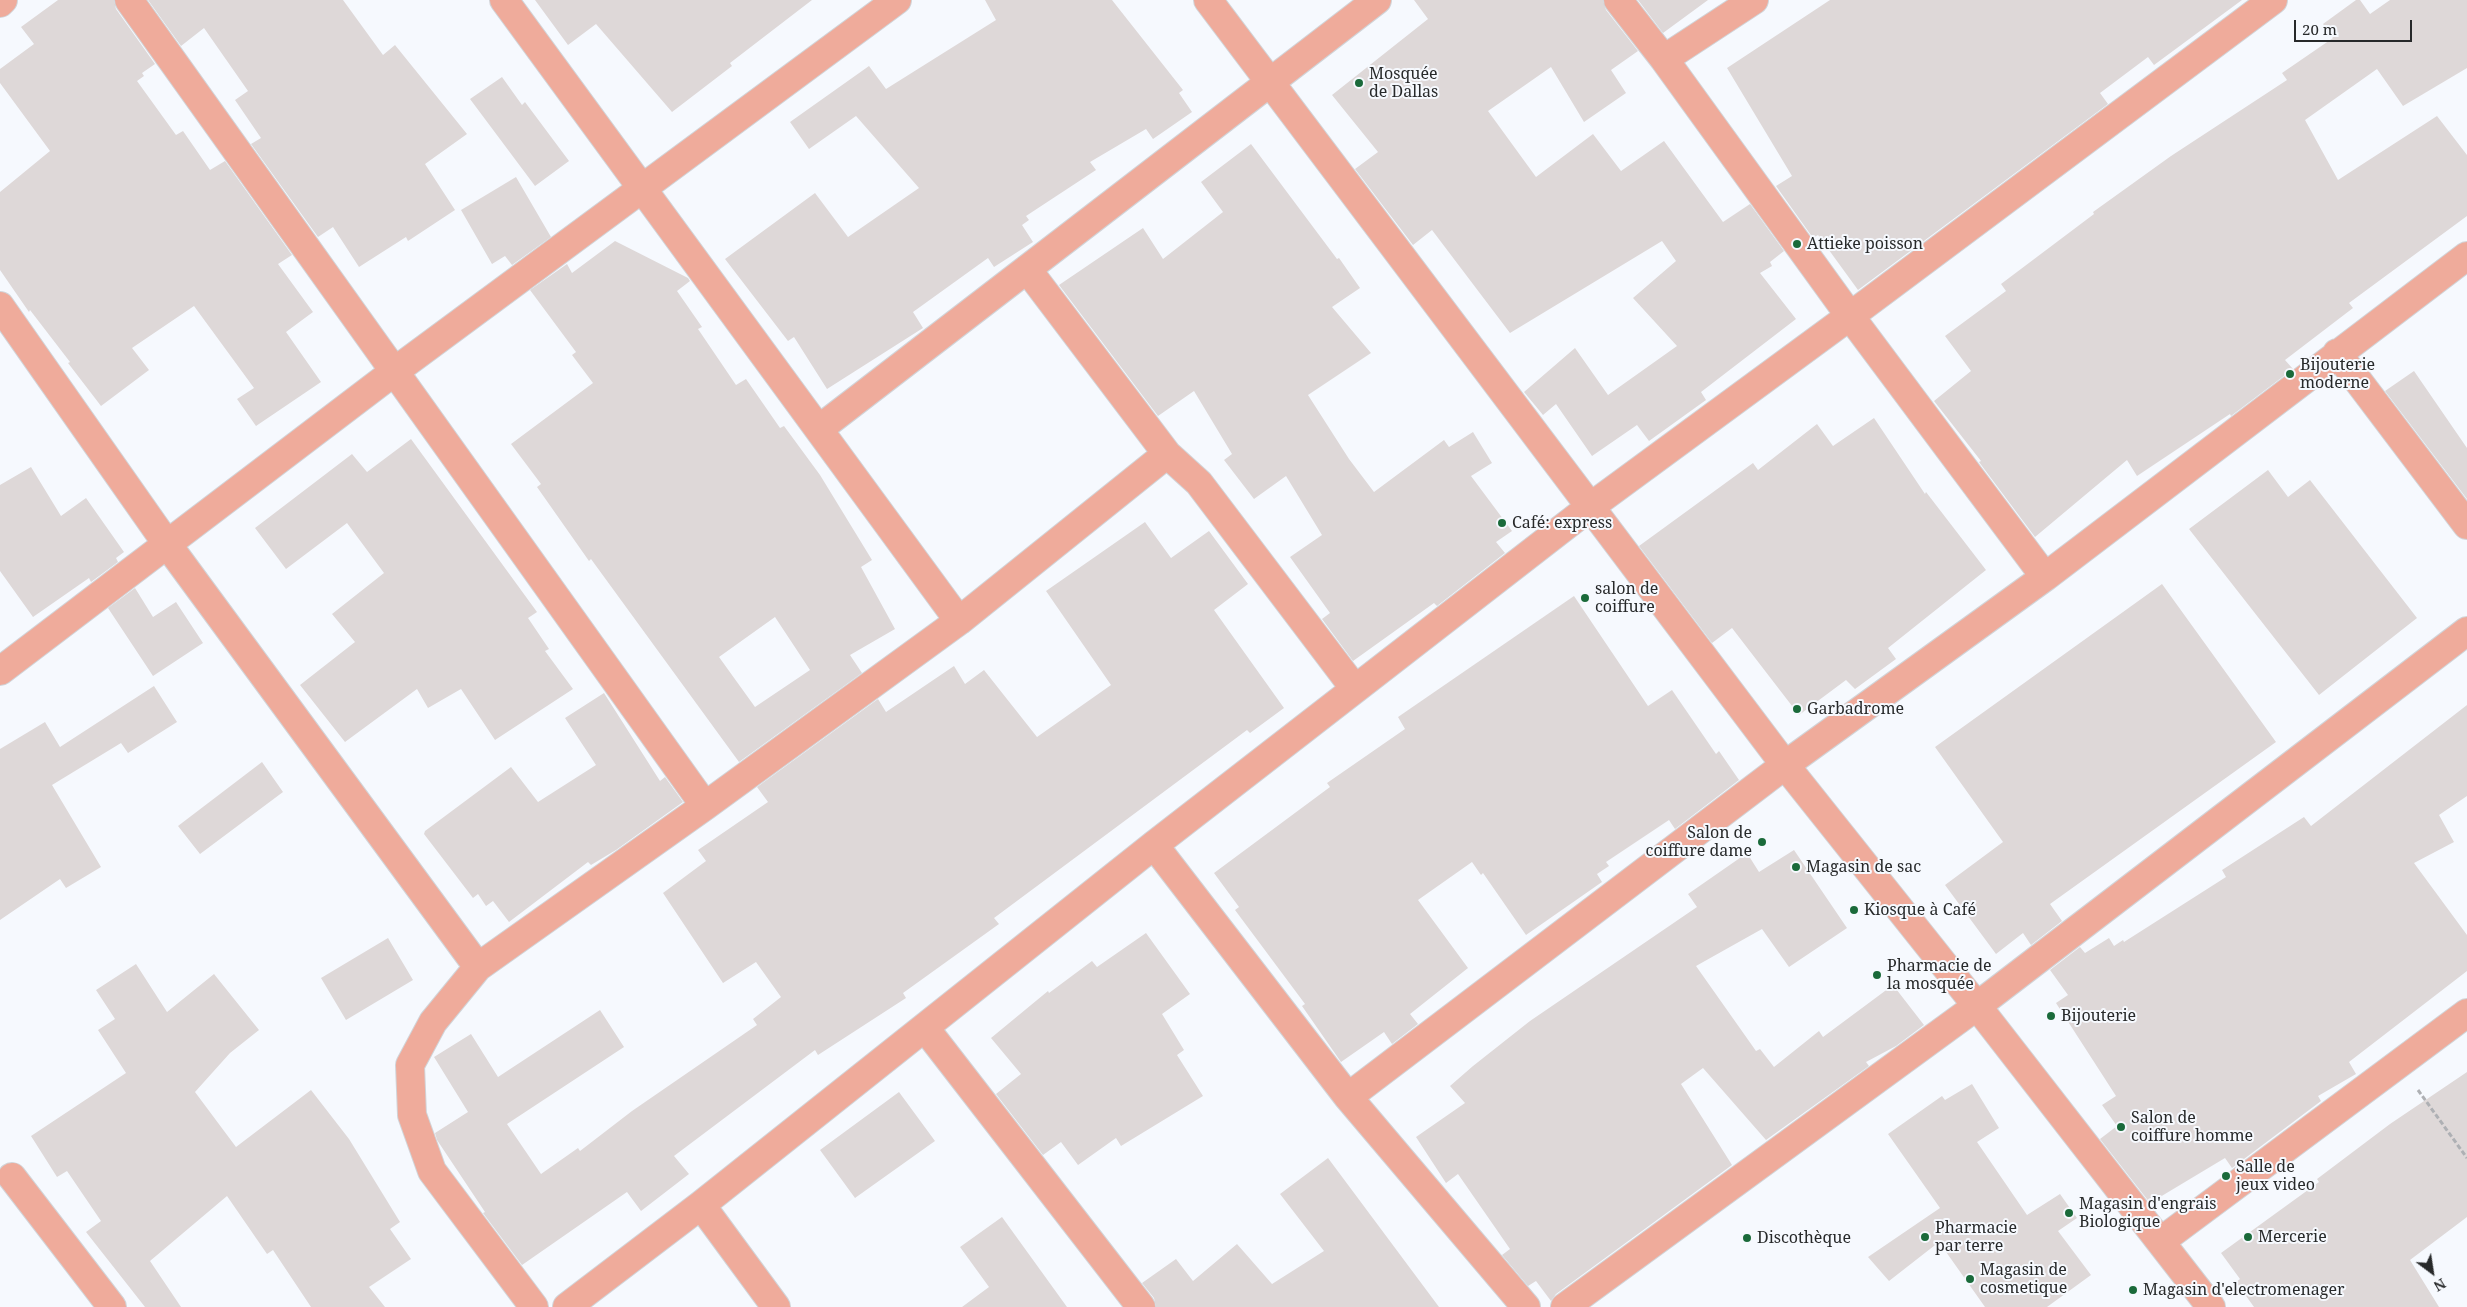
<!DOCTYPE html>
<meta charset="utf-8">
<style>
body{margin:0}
#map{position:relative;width:2467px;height:1307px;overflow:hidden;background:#f6f9fe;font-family:"Noto Serif",serif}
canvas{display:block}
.north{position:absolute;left:2407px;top:1247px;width:50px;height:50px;-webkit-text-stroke:4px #f6f9fe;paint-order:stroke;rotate:149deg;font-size:14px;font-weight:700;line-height:20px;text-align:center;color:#27292a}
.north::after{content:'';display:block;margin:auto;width:18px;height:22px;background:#27292a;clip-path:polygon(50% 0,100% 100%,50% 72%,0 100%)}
.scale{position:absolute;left:2294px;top:20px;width:118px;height:22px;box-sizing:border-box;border:2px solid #27292a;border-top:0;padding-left:6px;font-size:15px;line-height:18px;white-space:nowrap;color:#27292a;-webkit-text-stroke:4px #f6f9fe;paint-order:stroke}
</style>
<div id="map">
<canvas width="2467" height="1307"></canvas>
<div class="north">N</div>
<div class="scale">20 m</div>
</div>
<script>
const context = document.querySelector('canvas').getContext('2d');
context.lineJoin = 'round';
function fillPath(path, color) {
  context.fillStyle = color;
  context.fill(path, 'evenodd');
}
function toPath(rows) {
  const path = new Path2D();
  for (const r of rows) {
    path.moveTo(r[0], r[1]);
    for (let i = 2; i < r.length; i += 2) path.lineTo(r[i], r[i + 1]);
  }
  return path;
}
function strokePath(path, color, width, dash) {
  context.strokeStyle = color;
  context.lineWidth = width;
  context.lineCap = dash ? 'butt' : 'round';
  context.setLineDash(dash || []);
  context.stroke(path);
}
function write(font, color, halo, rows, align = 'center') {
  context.font = font + ' "Noto Serif",serif';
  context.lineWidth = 4;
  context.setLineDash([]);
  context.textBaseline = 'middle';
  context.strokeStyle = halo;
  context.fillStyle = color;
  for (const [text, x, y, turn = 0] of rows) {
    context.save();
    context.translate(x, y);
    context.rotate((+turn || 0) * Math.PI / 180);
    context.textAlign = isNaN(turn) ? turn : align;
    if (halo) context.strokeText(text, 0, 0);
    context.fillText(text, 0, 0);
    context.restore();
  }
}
const building = toPath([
 [58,0,114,0,116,9,155,64,142,73,144,76,137,81,176,135,183,131,210,170,225,161,292,255,278,264,313,312,286,332,321,382,256,426,237,399,254,388,194,306,132,348,149,370,101,406,68,363,70,362,30,310,29,312,0,270,0,192,50,151,0,83,0,69,34,44,21,27],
 [148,0,343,0,383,55,395,45,467,134,425,164,455,210,408,241,406,237,359,267,333,227,318,237,251,144,261,138,235,100,248,91,204,28,181,46],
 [535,0,812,0,730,63,732,66,672,112,596,24,568,45],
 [985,0,1112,0,1183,90,1179,93,1192,112,1153,139,1146,129,1090,162,1096,170,1026,216,1029,220,1022,225,1033,242,994,267,988,258,913,312,923,328,827,389,794,337,788,341,725,259,815,193,848,237,919,188,856,116,809,149,790,122,869,66,886,89,996,20],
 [1414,0,1603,0,1606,10,1638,51,1611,70,1626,93,1584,122,1551,67,1488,111,1536,177,1593,134,1621,171,1664,141,1723,222,1750,204,1784,251,1770,262,1772,266,1760,273,1796,319,1701,392,1706,400,1649,441,1637,425,1592,456,1556,404,1543,415,1524,392,1575,348,1608,395,1677,346,1633,298,1676,261,1662,241,1510,333,1432,230,1413,245,1355,169,1378,152,1332,95,1428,19],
 [1638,0,1708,0,1663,33],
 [1830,0,2242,0,2154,65,2148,57,2100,93,2108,104,1858,290,1818,235,1813,238,1776,186,1792,176,1727,68],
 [2356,0,2360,0,2370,14,2390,0,2467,0,2467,68,2403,106,2377,69,2305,120,2338,180,2437,116,2467,155,2467,216,2349,303,2353,308,2285,360,2293,369,2231,416,2230,414,2137,476,2127,460,2035,537,1979,462,1981,461,1934,401,1971,371,1945,336,2006,291,2001,284,2094,214,2093,212,2171,156,2287,80,2282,73,2333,38,2323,24],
 [502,77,522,105,525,102,569,161,535,186,470,99],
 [1251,144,1337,259,1339,258,1360,288,1332,307,1371,353,1308,395,1349,459,1374,492,1444,440,1449,447,1473,432,1492,463,1471,476,1512,531,1496,542,1505,553,1437,606,1434,603,1353,661,1322,619,1330,613,1290,557,1322,535,1286,476,1254,499,1224,460,1232,454,1194,391,1158,416,1059,285,1143,228,1163,259,1223,212,1201,182],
 [516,177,551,237,512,265,505,256,492,264,461,210],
 [615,241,688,278,690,281,677,291,702,327,698,329,736,385,746,379,780,428,784,426,820,475,872,560,861,567,895,629,850,655,862,673,739,762,591,559,589,561,537,487,541,484,511,444,593,383,572,355,576,352,530,290,567,264,572,273],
 [775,617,810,670,755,707,719,657],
 [2414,371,2467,448,2467,499,2385,391],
 [1874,418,1925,494,1926,492,1986,570,1888,648,1896,659,1855,689,1846,680,1799,715,1732,628,1712,643,1639,546,1753,463,1758,470,1817,424,1833,446],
 [411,439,537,612,528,618,549,649,545,651,573,689,495,740,461,689,428,708,417,689,345,742,300,685,355,642,332,614,384,573,347,523,286,569,255,528,352,454,367,472],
 [31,467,61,516,86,498,124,552,116,558,118,562,91,582,89,578,33,617,0,571,0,485],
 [2268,470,2288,497,2310,480,2417,618,2319,695,2189,529],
 [1145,522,1171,558,1209,531,1248,584,1214,610,1284,708,1250,733,1247,730,994,918,999,924,903,993,906,998,818,1055,815,1050,674,1156,689,1174,641,1211,627,1192,522,1265,483,1213,485,1212,437,1140,435,1133,468,1112,434,1057,471,1034,498,1077,600,1010,624,1047,507,1124,541,1174,578,1148,580,1151,632,1111,757,1025,753,1019,781,997,756,962,723,983,663,893,706,861,698,850,768,802,757,787,878,699,886,712,954,666,965,684,984,670,1037,737,1111,685,1046,591],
 [2162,584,2276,742,2050,904,2062,921,2031,945,2023,933,1996,954,1945,885,2003,842,1935,747],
 [135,588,153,617,176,602,203,643,153,676,108,608],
 [1574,596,1648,706,1672,690,1716,754,1719,751,1739,780,1675,829,1669,820,1606,862,1609,866,1597,874,1602,882,1526,935,1483,873,1481,875,1472,862,1418,900,1468,968,1410,1014,1418,1024,1392,1044,1384,1032,1341,1062,1302,1006,1305,1004,1235,910,1239,907,1214,873,1330,787,1327,783,1405,729,1398,717],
 [154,686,177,722,128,753,121,743,52,785,101,867,66,888,60,879,0,920,0,749,45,722,60,747],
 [604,693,660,781,665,777,683,802,616,850,591,865,588,862,509,922,493,901,486,906,478,894,473,898,424,834,425,831,511,767,538,802,596,765,565,718],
 [2467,705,2467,796,2439,815,2454,842,2414,863,2467,935,2467,971,2349,1062,2356,1074,2318,1096,2321,1101,2248,1156,2232,1168,2225,1158,2150,1203,2100,1139,2117,1126,2102,1105,2116,1096,2056,1003,2068,995,2050,970,2080,947,2085,953,2109,938,2114,946,2123,940,2124,942,2226,877,2222,870,2304,817,2311,826],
 [262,762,283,792,200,854,178,826],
 [1794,850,1847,928,1789,967,1762,929,1696,966,1756,1051,1760,1049,1774,1067,1819,1031,1823,1037,1893,985,1924,1025,1896,1046,1866,1062,1869,1066,1766,1140,1703,1068,1681,1084,1732,1165,1556,1294,1551,1301,1536,1281,1528,1286,1502,1255,1510,1249,1458,1174,1446,1183,1416,1137,1465,1103,1450,1086,1473,1066,1530,1021,1697,907,1688,894,1747,853,1759,872],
 [1146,933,1190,994,1162,1014,1184,1050,1177,1055,1203,1096,1121,1146,1116,1138,1078,1165,1061,1142,1043,1155,996,1094,1021,1074,991,1038,1048,991,1049,993,1092,961,1097,967],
 [388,938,413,980,346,1020,321,978],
 [136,964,167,1012,214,974,259,1030,230,1053,195,1092,236,1147,311,1090,349,1139,400,1222,390,1229,411,1259,369,1287,385,1307,311,1307,273,1250,267,1254,227,1196,150,1261,181,1307,145,1307,86,1232,101,1221,67,1171,57,1177,31,1136,126,1073,98,1030,115,1019,96,990],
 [2467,1072,2467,1217,2410,1260,2439,1307,2254,1307,2236,1282,2240,1279,2221,1253,2319,1182,2317,1179,2390,1124],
 [1972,1084,1999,1128,1977,1142,2027,1215,2060,1194,2077,1218,2058,1231,2091,1275,2047,1307,1985,1307,1939,1242,1889,1281,1868,1257,1940,1208,1888,1134,1942,1096,1945,1100],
 [899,1092,935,1141,855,1198,820,1150],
 [1328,1158,1439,1307,1156,1307,1154,1298,1142,1283,1176,1259,1193,1281,1237,1244,1272,1284,1324,1251,1280,1194],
 [1002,1217,1067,1307,962,1307,989,1287,960,1247]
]);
const path = toPath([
 [2418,1090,2467,1158]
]);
const street = toPath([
 [129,0,705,806],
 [504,0,959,621],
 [1208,0,1785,765,1977,1006,2211,1307],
 [1618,0,1664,59,1850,316,2045,577],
 [0,3,3,0],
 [1664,59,1754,0],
 [1027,269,1167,454,1199,483,1355,689],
 [0,306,167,544,478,967],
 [2337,353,2467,525],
 [819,429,1377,0],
 [0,671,395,371,897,0],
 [1154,845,1348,1097,1526,1307],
 [925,1028,1141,1307],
 [1348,1097,1785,765,2045,577,2467,256],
 [12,1177,112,1307],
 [701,1205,776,1307],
 [2161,1241,2467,1013],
 [534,1307,432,1171,412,1115,410,1065,433,1022,478,967,705,806,959,621,1167,454],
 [567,1307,701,1205,1154,845,1590,507,1850,316,2273,0],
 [1565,1307,1977,1006,2467,631]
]);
const markers = [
 [1359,83,5,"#1a6a3a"],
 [1797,244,5,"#1a6a3a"],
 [2290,374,5,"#1a6a3a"],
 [1502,523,5,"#1a6a3a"],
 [1585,598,5,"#1a6a3a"],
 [1797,709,5,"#1a6a3a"],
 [1762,842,5,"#1a6a3a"],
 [1796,867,5,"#1a6a3a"],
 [1854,910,5,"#1a6a3a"],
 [1877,975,5,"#1a6a3a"],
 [2051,1016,5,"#1a6a3a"],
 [2121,1127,5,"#1a6a3a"],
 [2226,1176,5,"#1a6a3a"],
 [2069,1213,5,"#1a6a3a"],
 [1925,1237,5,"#1a6a3a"],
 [2248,1237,5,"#1a6a3a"],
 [1747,1238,5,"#1a6a3a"],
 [1970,1279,5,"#1a6a3a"],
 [2133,1290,5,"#1a6a3a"]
];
const poiNames = [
 ["Mosquée",1369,74],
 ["de Dallas",1369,92],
 ["Attieke poisson",1807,244],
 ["Bijouterie",2300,365],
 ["moderne",2300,383],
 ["Café: express",1512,523],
 ["salon de",1595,589],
 ["coiffure",1595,607],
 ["Garbadrome",1807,709],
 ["Salon de",1752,833,"right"],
 ["coiffure dame",1752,851,"right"],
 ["Magasin de sac",1806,867],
 ["Kiosque à Café",1864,910],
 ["Pharmacie de",1887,966],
 ["la mosquée",1887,984],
 ["Bijouterie",2061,1016],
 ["Salon de",2131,1118],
 ["coiffure homme",2131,1136],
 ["Salle de",2236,1167],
 ["jeux video",2236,1185],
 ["Magasin d'engrais",2079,1204],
 ["Biologique",2079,1222],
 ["Pharmacie",1935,1228],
 ["par terre",1935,1246],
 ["Mercerie",2258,1237],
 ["Discothèque",1757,1238],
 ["Magasin de",1980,1270],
 ["cosmetique",1980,1288],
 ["Magasin d'electromenager",2143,1290]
];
fillPath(building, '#ded8d8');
strokePath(street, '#d1d4d8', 30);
strokePath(path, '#aeb0b4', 3, [5, 2.5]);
strokePath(street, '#efab9b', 28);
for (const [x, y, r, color] of markers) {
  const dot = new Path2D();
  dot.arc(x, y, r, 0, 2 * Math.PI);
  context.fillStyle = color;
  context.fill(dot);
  strokePath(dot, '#f6f9fe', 2);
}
write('16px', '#27292a', '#f6f9fe', poiNames, 'left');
</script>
